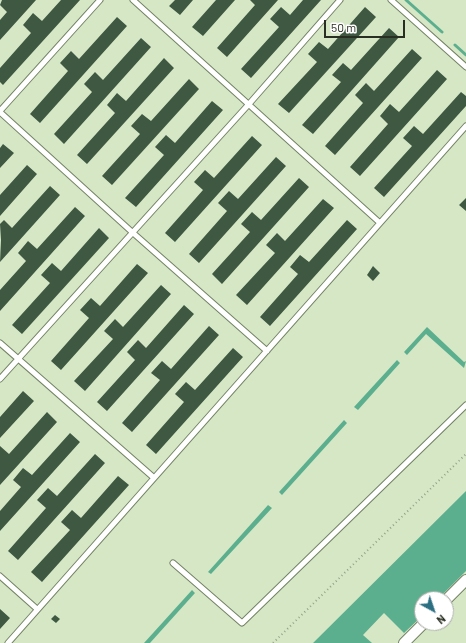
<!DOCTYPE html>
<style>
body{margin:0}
#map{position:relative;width:466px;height:643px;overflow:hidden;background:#d6e7c6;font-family:Barlow,sans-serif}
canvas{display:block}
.north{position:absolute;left:414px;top:591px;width:40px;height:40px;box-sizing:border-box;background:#fff;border:1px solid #a9aba6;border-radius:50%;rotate:140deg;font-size:11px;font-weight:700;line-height:16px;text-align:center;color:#282e21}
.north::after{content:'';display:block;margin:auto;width:14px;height:18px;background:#2d6f82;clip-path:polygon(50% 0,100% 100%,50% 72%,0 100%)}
.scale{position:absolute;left:324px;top:20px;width:81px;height:18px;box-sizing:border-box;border:2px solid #282e21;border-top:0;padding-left:5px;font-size:12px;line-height:14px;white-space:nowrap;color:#282e21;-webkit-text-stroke:3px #fff;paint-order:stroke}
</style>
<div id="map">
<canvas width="466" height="643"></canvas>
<div class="north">N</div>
<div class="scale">50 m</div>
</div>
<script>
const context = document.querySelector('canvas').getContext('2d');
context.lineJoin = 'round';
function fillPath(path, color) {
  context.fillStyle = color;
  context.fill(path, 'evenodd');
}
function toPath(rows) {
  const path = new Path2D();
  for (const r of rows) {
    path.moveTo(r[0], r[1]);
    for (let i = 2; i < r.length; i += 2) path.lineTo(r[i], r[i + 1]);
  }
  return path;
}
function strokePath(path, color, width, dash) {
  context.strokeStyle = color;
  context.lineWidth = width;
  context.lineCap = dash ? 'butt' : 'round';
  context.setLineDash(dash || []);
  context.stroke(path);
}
const water = toPath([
 [427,327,464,362,466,361,464,368,426,334,407,355,404,352],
 [397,360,400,363,358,410,354,407],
 [344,420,347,423,282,495,279,492],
 [466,491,466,571,438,599,422,599,422,616,404,633,384,613,363,635,372,643,313,643],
 [268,505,272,508,211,574,208,572],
 [192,590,195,593,150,643,144,643]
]);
const stream = toPath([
 [406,0,442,32],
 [455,45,466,55]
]);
const building = toPath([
 [2,0,36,0,0,40,0,20,7,12,0,5],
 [61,0,80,0,3,85,0,82,0,68,31,33,23,25,33,13,42,21],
 [175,0,193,0,180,15,169,6],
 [216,0,235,0,203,36,192,27],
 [250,0,278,0,227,57,217,48,255,5],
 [303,0,321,0,251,78,241,69,279,27,270,19,281,7,290,15],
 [365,7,376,17,289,113,278,104,317,62,308,54,319,42,328,49],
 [117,17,127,26,40,123,30,114,68,71,60,63,71,51,79,59],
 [389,28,399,37,313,134,302,125,341,82,332,75,343,63,351,70],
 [141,38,151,47,64,144,54,134,92,92,84,84,95,72,103,80],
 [412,49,422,58,335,155,325,146,363,103,355,95,366,83,374,91],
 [164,58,174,68,87,164,77,155,115,113,107,105,117,93,126,101],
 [437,70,447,79,360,176,350,167,388,124,380,116,390,104,399,112],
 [189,79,199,89,112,185,102,176,140,134,131,126,142,114,151,121],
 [461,92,466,96,466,106,384,197,374,188,412,146,403,138,414,126,423,134],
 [212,101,223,110,136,207,125,198,164,155,155,147,166,135,175,143],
 [252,136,262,145,175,242,165,233,203,190,194,182,205,170,214,178],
 [3,144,14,153,0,168,0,148],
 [276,157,286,166,199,263,189,254,227,211,218,203,229,191,238,199],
 [27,165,37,174,0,216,0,195],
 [299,178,309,187,222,284,212,274,250,232,241,224,252,212,261,220],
 [50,186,60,195,0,262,1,240,0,224,4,220,12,228],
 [466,198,466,211,459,205],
 [323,199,334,208,247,305,236,295,275,253,266,245,277,233,285,241],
 [75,207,85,216,0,311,0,290,26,261,18,253,28,241,37,249],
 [347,220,357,229,270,326,260,317,298,274,290,267,300,255,309,262],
 [99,228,109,238,22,334,12,325,50,283,41,275,52,263,61,271],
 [137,264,148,273,61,370,51,361,89,318,80,310,91,298,100,306],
 [373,266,380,273,373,281,367,275],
 [161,285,171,294,85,391,74,381,113,339,104,331,115,319,123,327],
 [184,305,194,314,107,411,97,402,135,360,127,352,138,340,146,348],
 [209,326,219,335,132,432,122,423,160,380,151,373,162,361,171,369],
 [233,348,243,357,156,454,146,445,184,402,175,394,186,382,195,390],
 [23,391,34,401,0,438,0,417],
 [47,412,57,422,0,485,0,446,9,454],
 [70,433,80,442,0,531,0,511,21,487,13,480,23,468,32,475],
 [95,454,105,463,18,560,8,551,46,508,37,500,48,488,57,496],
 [118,476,129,485,42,582,31,572,70,530,61,522,72,510,81,518],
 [0,609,10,618,0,629],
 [55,615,60,619,56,623,51,619]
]);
const path = toPath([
 [273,643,466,454]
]);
const lane = toPath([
 [133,0,380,223],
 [391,0,466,67],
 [0,111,100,0],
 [0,112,132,232,267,351],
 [0,343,153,477],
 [0,379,249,104,340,0],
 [173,563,242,623,466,405],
 [0,576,37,609],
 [8,643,466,126]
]);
const street = toPath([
 [446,600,466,580],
 [404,643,424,623]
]);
fillPath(water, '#5caf8e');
strokePath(stream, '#5caf8e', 3);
fillPath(building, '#3e5841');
strokePath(lane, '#738264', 7);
strokePath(street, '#738264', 12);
strokePath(path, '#94a188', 2, [1, 3]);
strokePath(lane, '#fff', 5);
strokePath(street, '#fff', 10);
</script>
